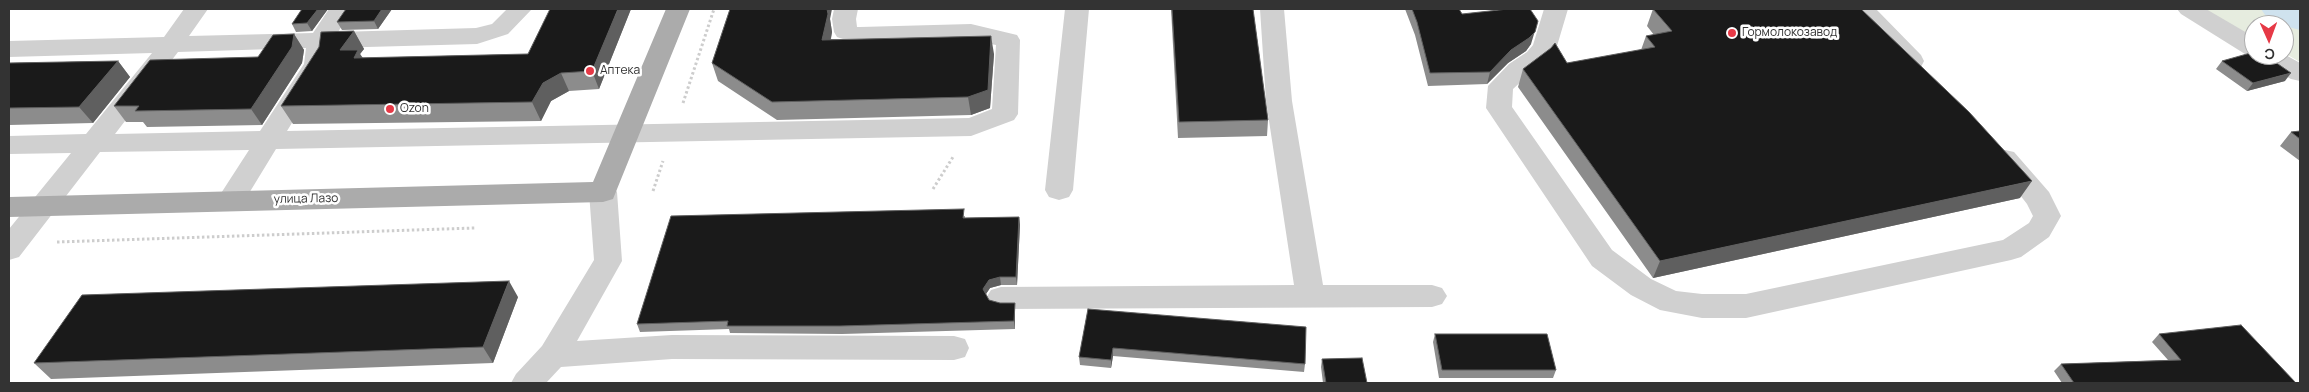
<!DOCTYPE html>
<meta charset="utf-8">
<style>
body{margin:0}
#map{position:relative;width:2309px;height:392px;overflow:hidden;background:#fff;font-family:Manrope,sans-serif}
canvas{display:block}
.frame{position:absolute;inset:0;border:10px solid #333;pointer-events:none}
.north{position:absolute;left:2244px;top:15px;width:50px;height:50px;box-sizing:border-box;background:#fff;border:1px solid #adadad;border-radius:50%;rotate:178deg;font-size:14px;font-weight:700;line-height:20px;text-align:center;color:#333}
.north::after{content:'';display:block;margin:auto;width:18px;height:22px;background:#e63946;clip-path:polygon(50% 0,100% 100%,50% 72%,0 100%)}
</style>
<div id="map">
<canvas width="2309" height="392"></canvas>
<div class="frame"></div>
<div class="north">С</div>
</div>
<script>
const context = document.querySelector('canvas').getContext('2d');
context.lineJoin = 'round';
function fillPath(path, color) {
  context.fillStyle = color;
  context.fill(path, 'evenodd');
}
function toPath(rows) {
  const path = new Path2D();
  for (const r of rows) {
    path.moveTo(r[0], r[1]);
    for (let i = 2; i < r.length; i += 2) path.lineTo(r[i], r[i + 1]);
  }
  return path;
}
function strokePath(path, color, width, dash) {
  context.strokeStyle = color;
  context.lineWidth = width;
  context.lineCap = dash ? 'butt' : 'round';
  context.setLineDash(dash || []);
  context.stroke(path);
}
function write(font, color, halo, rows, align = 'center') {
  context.font = font + ' Manrope,sans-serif';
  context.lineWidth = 5;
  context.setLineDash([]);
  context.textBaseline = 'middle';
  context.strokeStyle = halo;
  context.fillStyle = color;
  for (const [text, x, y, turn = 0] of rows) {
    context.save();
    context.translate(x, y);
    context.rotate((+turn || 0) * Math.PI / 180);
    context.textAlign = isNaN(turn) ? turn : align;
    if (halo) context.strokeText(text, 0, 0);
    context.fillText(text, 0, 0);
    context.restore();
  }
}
const green = toPath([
 [2203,9,2300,9,2300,62,2284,53,2284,25,2254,25,2254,37]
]);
const river = toPath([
 [2261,9,2300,9,2300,30,2270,22,2261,9]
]);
const path = toPath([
 [683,103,714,9],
 [933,189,953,157],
 [653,191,663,161],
 [57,242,475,228]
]);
const minor = toPath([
 [184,9,208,9,189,36,313,33,329,9,353,9,338,32,476,28,492,24,507,9,532,9,508,34,477,44,330,48,328,64,287,131,969,118,992,109,996,45,971,40,860,43,846,40,837,37,834,32,832,19,834,9,858,9,856,19,857,27,860,27,971,24,1017,35,1020,40,1018,114,1014,120,971,136,276,149,240,208,230,211,220,208,216,201,249,150,100,152,19,257,9,260,9,229,71,153,9,154,9,136,86,134,152,53,9,57,9,41,164,37,184,9],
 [306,48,304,64,260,131,115,134,178,52,306,48],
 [1065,9,1089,9,1073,190,1069,197,1059,200,1049,197,1045,190,1065,9],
 [1260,9,1284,9,1292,101,1323,285,1432,285,1442,288,1447,296,1442,304,1432,307,1001,309,991,306,986,298,991,290,1001,287,1294,285,1266,101,1260,9],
 [1544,9,1568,9,1557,46,1545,64,1527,76,1513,89,1512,107,1612,250,1651,279,1676,291,1702,294,1746,294,2003,240,2029,223,2033,216,2027,204,1992,159,1996,152,2005,150,2014,152,2049,192,2061,216,2049,237,2021,257,2011,260,1746,318,1702,318,1660,310,1631,295,1592,266,1486,108,1488,86,1509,64,1527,52,1533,45,1544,9],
 [1851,9,1876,9,1921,55,1924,61,1921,67,1912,69,1903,67,1851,9],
 [2177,9,2206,9,2254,37,2254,55,2284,54,2300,63,2300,81,2291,79,2258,61,2255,56,2245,54,2181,14,2177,9],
 [603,182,613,185,617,192,622,261,577,341,672,335,954,336,965,339,969,348,965,357,954,360,672,359,561,367,546,383,511,383,516,374,542,346,594,260,589,192,593,185,603,182]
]);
const major = toPath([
 [666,9,690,9,613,199,603,202,9,217,9,197,593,182,666,9]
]);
const wall = toPath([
 [302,9,328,9,312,31,296,32,292,24],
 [346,9,392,9,378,29,342,30,337,22],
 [631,9,599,89,569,91,551,101,541,121,293,124,281,106,354,31,364,49,360,54,363,58,528,54],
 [1171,9,1253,9,1268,120,1267,136,1178,138],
 [1405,9,1459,9,1462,14,1531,44,1526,51,1508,63,1487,84,1428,86,1415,35],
 [1653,9,2020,198,1653,278,1518,87,1523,69,1567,63,1641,50,1646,36,1654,35,1647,26],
 [830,19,832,32,831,39,994,54,990,108,971,115,777,120,718,81,712,63],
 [294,34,304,50,302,63,262,125,147,127,143,122,126,122,114,106,258,57],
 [118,61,130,77,93,123,9,125,9,63],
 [2222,61,2285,81,2247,91,2216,69],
 [2300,131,2300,161,2280,146,2291,132],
 [965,216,965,218,1019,217,1020,225,1017,285,1001,285,990,288,986,294,989,300,1000,303,1015,303,1015,329,842,334,730,333,729,329,640,332,637,324],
 [518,297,493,363,51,379,34,363],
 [1088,309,1305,364,1304,372,1113,356,1111,368,1080,365,1079,357],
 [1435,334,1556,370,1553,378,1439,378,1433,342],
 [2159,334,2296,383,2062,383,2054,371,2061,364,2168,360,2152,342],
 [1322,359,1367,383,1323,383,1321,367]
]);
const shadedWall = toPath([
 [318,9,328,9,312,31,307,23],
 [382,9,392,9,378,29,374,21],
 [618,9,631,9,599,89,592,71],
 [827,9,832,9,830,19,832,32,827,58,822,40],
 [1538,21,1531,44,1526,51,1508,63,1487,84,1490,72],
 [354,31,364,49,360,54,369,68,340,50],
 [294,34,304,50,302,63,262,125,251,109],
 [991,36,994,54,990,108,971,115,968,97],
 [118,61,130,77,93,123,79,107],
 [561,73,569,91,551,101,541,121,532,102,543,83],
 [2291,73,2285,81,2247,91,2253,83],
 [2032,181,2020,198,1653,278,1660,261],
 [1019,217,1020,225,1017,285,1016,277],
 [1000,277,1001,285,990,288,984,297,983,289,989,280],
 [509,281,518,297,493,363,483,347],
 [1015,303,1015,329,1014,321],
 [1113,348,1113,356,1111,368,1111,360]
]);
const building = toPath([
 [302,9,318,9,307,23,292,24,302,9],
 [346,9,382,9,374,21,337,22,346,9],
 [550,9,618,9,592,71,561,73,543,83,532,102,281,106,319,47,321,32,354,31,340,50,358,50,354,58,528,54,550,9],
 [730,9,827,9,828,14,822,40,991,36,988,90,968,97,772,102,712,63,730,9],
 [1172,9,1253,9,1268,120,1179,122,1172,9],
 [1412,9,1459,9,1462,14,1508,9,1530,9,1538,21,1535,32,1529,38,1511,50,1490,72,1430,73,1417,22,1412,9],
 [1653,9,1861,9,1969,112,2032,181,1660,261,1523,69,1551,48,1555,43,1567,63,1655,47,1646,36,1672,31,1653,9],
 [294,34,292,47,251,109,135,111,139,106,114,106,150,60,258,57,273,35,294,34],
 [2254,52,2254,55,2265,55,2291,73,2253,83,2222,61,2254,52],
 [118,61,79,107,9,108,9,63,118,61],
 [2300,131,2300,139,2291,132,2300,131],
 [964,209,963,218,1019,217,1016,277,1000,277,989,280,983,289,989,300,1000,303,1015,303,1014,321,840,326,727,326,728,321,637,324,671,216,964,209],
 [509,281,483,347,34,363,82,295,509,281],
 [1088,309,1306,327,1305,364,1113,348,1111,360,1079,357,1088,309],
 [2241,325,2296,383,2074,383,2061,364,2181,360,2159,334,2241,325],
 [1435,334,1547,334,1556,370,1442,370,1435,334],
 [1362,358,1367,383,1326,383,1322,359,1362,358]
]);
const markers = [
 [1732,33,5,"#e63946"],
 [590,71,5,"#e63946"],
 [390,109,5,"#e63946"]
];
const poiNames = [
 ["Гормолокозавод",1742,33],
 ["Аптека",600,71],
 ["Ozon",400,109]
];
const streetNames = [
 ["улица Лазо",306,199,-1]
];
fillPath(green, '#e6ecdf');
fillPath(river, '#cfe2ee');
strokePath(path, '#cdcdcd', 3, [2.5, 2.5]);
fillPath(minor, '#d0d0d0');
fillPath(major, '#ababab');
fillPath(wall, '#8c8c8c');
fillPath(shadedWall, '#5f5f5f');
fillPath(building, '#1a1a1a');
strokePath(building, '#5f5f5f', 1);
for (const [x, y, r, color] of markers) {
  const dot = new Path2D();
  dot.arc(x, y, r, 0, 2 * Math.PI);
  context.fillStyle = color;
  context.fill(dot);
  strokePath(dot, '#fff', 2);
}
write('12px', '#333', '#fff', poiNames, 'left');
write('12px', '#333', '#fff', streetNames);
</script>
